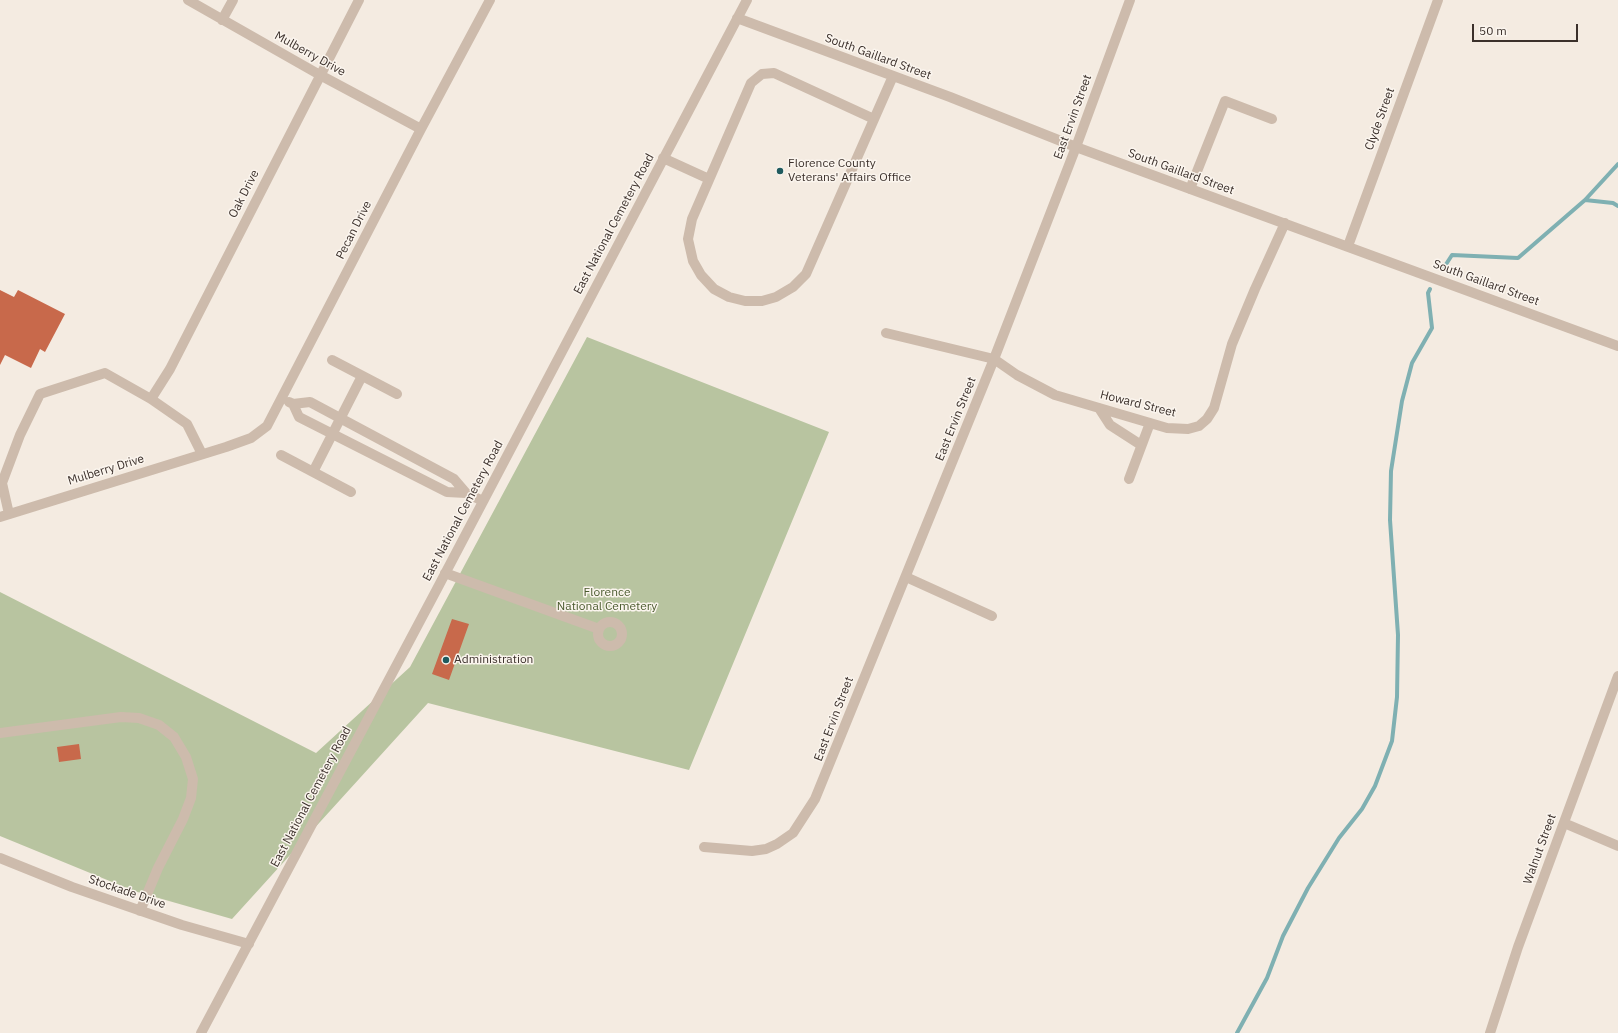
<!DOCTYPE html>
<style>
body{margin:0}
#map{position:relative;width:1618px;height:1033px;overflow:hidden;background:#f4ebe1;font-family:"IBM Plex Sans",sans-serif}
canvas{display:block}
.scale{position:absolute;left:1472px;top:24px;width:106px;height:18px;box-sizing:border-box;border:2px solid #3b302b;border-top:0;padding-left:5px;font-size:12px;line-height:14px;white-space:nowrap;color:#3b302b;-webkit-text-stroke:3px #fbf5ee;paint-order:stroke}
</style>
<div id="map">
<canvas width="1618" height="1033"></canvas>
<div class="scale">50 m</div>
</div>
<script>
const context = document.querySelector('canvas').getContext('2d');
context.lineJoin = 'round';
function fillPath(path, color) {
  context.fillStyle = color;
  context.fill(path, 'evenodd');
}
function toPath(rows) {
  const path = new Path2D();
  for (const r of rows) {
    if (r.length === 3) {
      path.moveTo(r[0] + r[2], r[1]);
      path.arc(r[0], r[1], r[2], 0, 2 * Math.PI);
      continue;
    }
    path.moveTo(r[0], r[1]);
    for (let i = 2; i < r.length; i += 2) path.lineTo(r[i], r[i + 1]);
  }
  return path;
}
function strokePath(path, color, width, dash) {
  context.strokeStyle = color;
  context.lineWidth = width;
  context.lineCap = dash ? 'butt' : 'round';
  context.setLineDash(dash || []);
  context.stroke(path);
}
function write(font, color, halo, rows, align = 'center') {
  context.font = font + ' "IBM Plex Sans",sans-serif';
  context.lineWidth = 3;
  context.setLineDash([]);
  context.textBaseline = 'middle';
  context.strokeStyle = halo;
  context.fillStyle = color;
  for (const [text, x, y, turn = 0] of rows) {
    context.save();
    context.translate(x, y);
    context.rotate((+turn || 0) * Math.PI / 180);
    context.textAlign = isNaN(turn) ? turn : align;
    if (halo) context.strokeText(text, 0, 0);
    context.fillText(text, 0, 0);
    context.restore();
  }
}
const green = toPath([
 [587,337,829,432,689,770,428,703,232,919,134,891,0,836,0,592,316,753,410,667]
]);
const stream = toPath([
 [1585,200,1613,203,1618,206],
 [1443,269,1452,255,1518,258,1585,200,1618,164],
 [1237,1033,1267,978,1283,936,1308,888,1339,838,1362,809,1375,786,1392,741,1397,697,1398,635,1390,520,1391,471,1402,401,1412,363,1432,328,1428,293,1430,289]
]);
const building = toPath([
 [0,290,14,297,18,290,65,314,45,352,40,349,31,368,5,355,0,365],
 [452,619,469,624,449,680,432,674],
 [79,744,81,759,59,762,57,747]
]);
const minor = toPath([
 [188,0,320,75,421,129],
 [737,18,950,97,1076,147,1618,346],
 [222,20,233,0],
 [874,119,774,73,762,74,751,83,692,219,688,239,693,261,701,275,714,289,729,297,745,301,762,301,776,297,793,287,806,274,893,76],
 [663,158,709,179],
 [1190,189,1225,101,1272,119],
 [1348,246,1438,0],
 [886,333,994,359,1017,375,1055,395,1167,428,1188,429,1199,426,1207,419,1214,408,1232,344,1255,289,1285,223],
 [332,360,397,394],
 [151,399,170,369,359,0],
 [289,402,293,404,310,402,454,479,466,493],
 [293,404,299,417,447,492,466,493,483,501],
 [1099,408,1110,425,1141,445],
 [281,455,351,492],
 [313,472,362,376],
 [1129,479,1150,423],
 [9,514,2,483,20,435,40,394,105,373,151,399,187,424,202,454],
 [0,517,226,447,251,438,267,426,421,129,490,0],
 [445,573,599,629],
 [906,577,992,616],
 [610,634,12],
 [0,733,121,717,139,718,159,725,174,737,186,757,193,779,191,798,183,819,158,868,140,911],
 [1564,823,1618,846],
 [704,847,752,851,766,849,777,844,793,833,815,799,994,359,1076,147,1130,0],
 [0,858,72,887,182,925,249,944],
 [201,1033,437,589,747,0],
 [1490,1033,1518,947,1618,676]
]);
const markers = [
 [780,171,4,"#1f5a5e"],
 [446,660,4,"#1f5a5e"]
];
const streetNames = [
 ["Mulberry Drive",310,54,29],
 ["South Gaillard Street",878,57,20],
 ["East Ervin Street",1073,117,-70],
 ["Clyde Street",1380,119,-70],
 ["South Gaillard Street",1181,172,20],
 ["Oak Drive",244,194,-63],
 ["East National Cemetery Road",614,224,-62],
 ["Pecan Drive",354,230,-63],
 ["South Gaillard Street",1486,283,20],
 ["Howard Street",1138,404,14],
 ["East Ervin Street",956,419,-68],
 ["Mulberry Drive",106,470,-17],
 ["East National Cemetery Road",463,511,-62],
 ["East Ervin Street",834,719,-69],
 ["East National Cemetery Road",311,797,-62],
 ["Walnut Street",1540,849,-70],
 ["Stockade Drive",127,892,19]
];
const poiNames = [
 ["Florence County",788,164],
 ["Veterans' Affairs Office",788,178],
 ["Administration",454,660]
];
const parkNames = [
 ["Florence",607,593],
 ["National Cemetery",607,607]
];
fillPath(green, '#b8c4a0');
strokePath(stream, '#7fb0b2', 4);
fillPath(building, '#c8694b');
strokePath(minor, '#cdbbac', 10);
for (const [x, y, r, color] of markers) {
  const dot = new Path2D();
  dot.arc(x, y, r, 0, 2 * Math.PI);
  context.fillStyle = color;
  context.fill(dot);
  strokePath(dot, '#fbf5ee', 1.5);
}
write('12px', '#3b302b', '#fbf5ee', streetNames);
write('12px', '#3b302b', '#fbf5ee', poiNames, 'left');
write('12px', '#4a5a2e', '#fbf5ee', parkNames);
</script>
